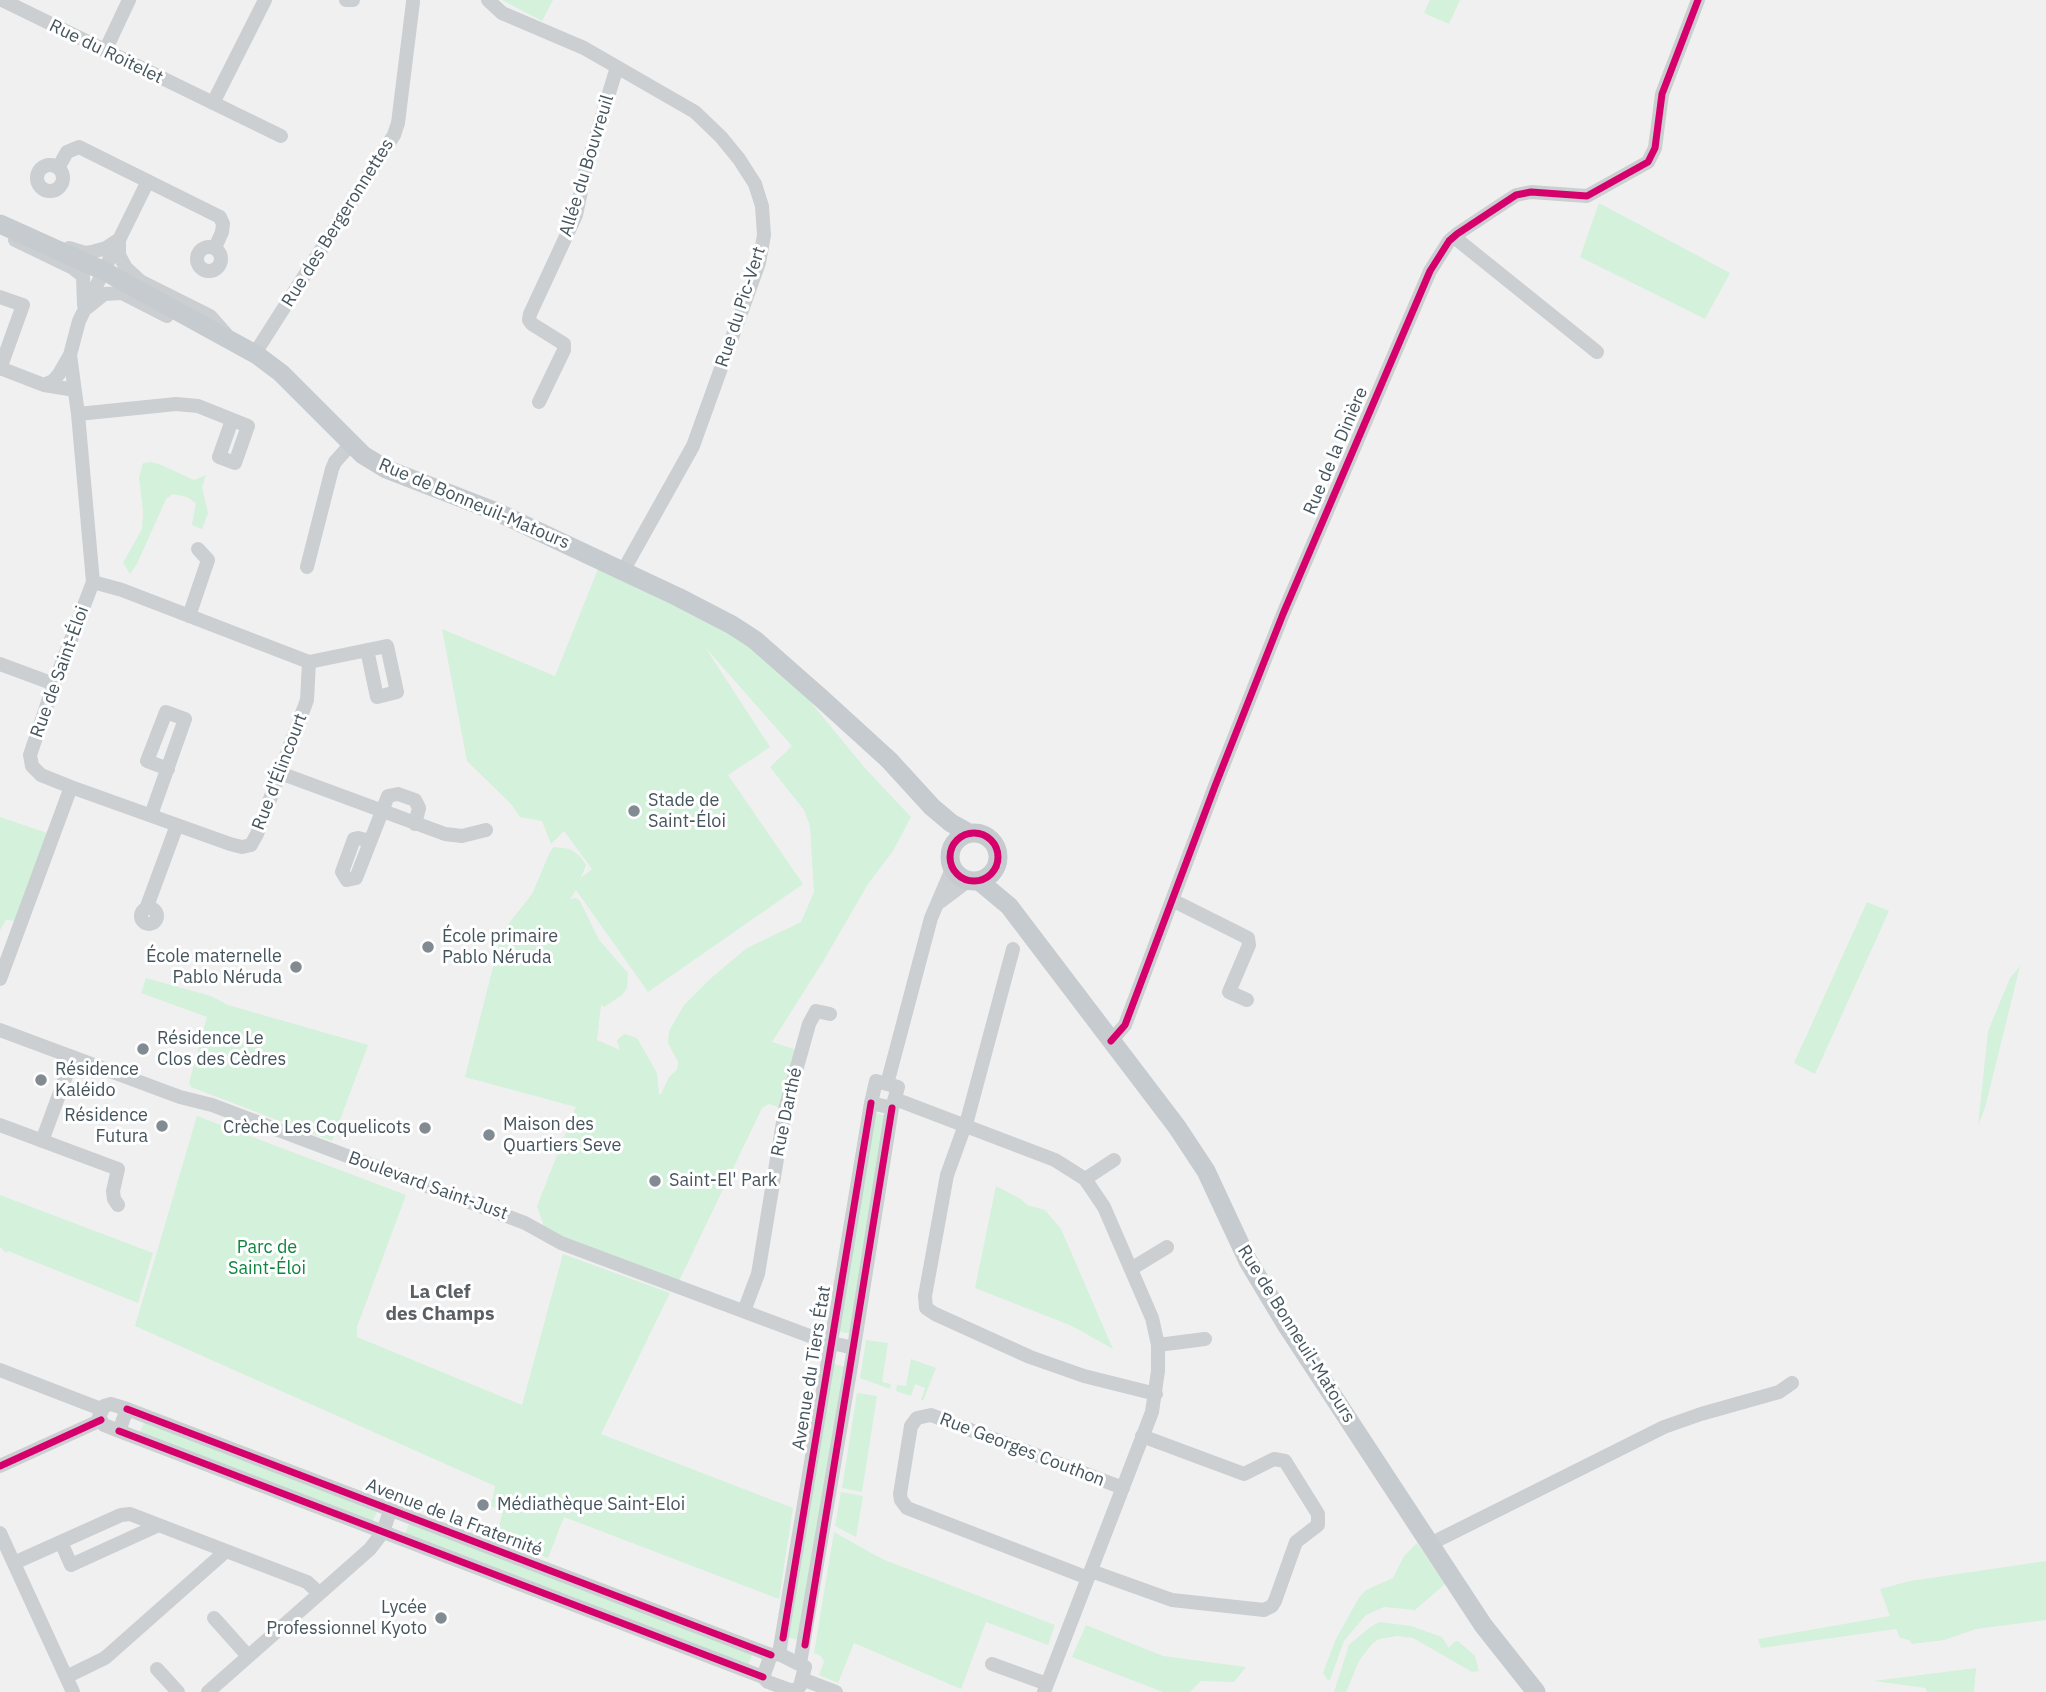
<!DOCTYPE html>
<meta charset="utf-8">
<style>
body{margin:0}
canvas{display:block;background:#f1f0f0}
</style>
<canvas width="2046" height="1692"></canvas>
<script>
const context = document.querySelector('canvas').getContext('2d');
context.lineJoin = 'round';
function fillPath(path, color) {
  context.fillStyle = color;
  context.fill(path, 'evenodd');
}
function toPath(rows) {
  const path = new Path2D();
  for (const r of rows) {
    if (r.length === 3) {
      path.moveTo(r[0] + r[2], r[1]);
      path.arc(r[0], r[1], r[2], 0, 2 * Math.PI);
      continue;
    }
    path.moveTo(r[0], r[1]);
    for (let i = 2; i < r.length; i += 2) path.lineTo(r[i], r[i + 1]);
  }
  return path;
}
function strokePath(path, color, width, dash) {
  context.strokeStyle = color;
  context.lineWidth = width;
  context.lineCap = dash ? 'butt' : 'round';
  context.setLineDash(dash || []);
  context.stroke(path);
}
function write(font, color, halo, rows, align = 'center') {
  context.font = font + ' "IBM Plex Sans",sans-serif';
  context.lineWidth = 6;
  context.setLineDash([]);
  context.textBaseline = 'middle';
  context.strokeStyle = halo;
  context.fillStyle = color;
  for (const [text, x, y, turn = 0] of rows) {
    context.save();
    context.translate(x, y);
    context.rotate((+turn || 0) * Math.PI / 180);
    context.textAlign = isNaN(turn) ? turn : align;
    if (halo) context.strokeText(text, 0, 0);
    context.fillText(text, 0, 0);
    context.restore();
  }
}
const green = toPath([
 [502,0,553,0,542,21],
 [1430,0,1460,0,1449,24,1424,13],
 [1599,203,1730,273,1705,319,1580,257],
 [150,462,159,464,194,480,206,475,202,487,208,513,202,529,192,525,196,503,187,497,173,494,166,499,137,564,130,574,123,563,142,529,143,511,139,478,143,463],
 [598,569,707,619,763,656,795,683,864,767,911,817,893,851,868,884,824,960,772,1042,797,1050,782,1108,769,1104,762,1108,679,1281,565,1239,544,1227,537,1206,576,1107,465,1077,502,932,532,894,550,852,554,847,570,849,580,856,586,865,578,885,582,877,592,869,564,831,551,844,542,821,520,817,511,804,467,761,442,629,555,676],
 [705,647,792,746,770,767,804,810,810,826,814,892,801,922,747,948,710,979,684,1005,669,1031,668,1043,678,1062,677,1070,669,1077,661,1094,659,1094,657,1073,637,1038,625,1034,619,1038,617,1041,620,1050,597,1040,601,1005,604,1007,622,995,627,988,628,973,599,940,580,901,576,898,570,899,576,890,648,992,803,884,728,775,770,747],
 [0,817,50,834,19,921,6,920,0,930],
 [1867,902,1889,911,1815,1074,1794,1063],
 [2020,966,1985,1108,1978,1126,1988,1031,2010,978],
 [146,978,211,996,228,1005,368,1045,332,1141,191,1087,189,1083,207,1017,141,993],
 [875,1113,887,1116,852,1334,837,1331],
 [197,1116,406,1195,357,1327,357,1337,522,1405,563,1254,670,1293,601,1434,793,1508,779,1599,564,1517,548,1558,496,1538,503,1511,491,1506,495,1486,135,1326],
 [996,1186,1021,1199,1027,1205,1045,1210,1061,1229,1113,1349,1072,1326,975,1288],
 [0,1195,153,1253,138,1303,8,1251,6,1253,0,1247],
 [866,1340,888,1343,882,1382,891,1384,890,1389,860,1378],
 [911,1359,936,1368,923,1401,921,1400,925,1388,915,1384,911,1396,896,1391,897,1385,906,1386],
 [832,1364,847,1367,802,1641,787,1637],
 [857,1393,877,1396,862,1492,842,1488],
 [145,1420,378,1509,372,1523,139,1434],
 [841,1492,863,1496,856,1537,835,1526],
 [410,1522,753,1652,748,1666,404,1536],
 [834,1532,882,1559,1055,1625,1048,1645,986,1622,961,1689,854,1643,838,1683,819,1675,824,1662,821,1656,814,1653],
 [1417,1543,1445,1584,1415,1610,1384,1607,1366,1615,1344,1641,1330,1680,1327,1679,1323,1673,1335,1641,1358,1599,1366,1590,1393,1578,1404,1556],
 [2046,1561,2046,1620,1976,1629,1944,1640,1912,1644,1909,1640,1900,1638,1896,1629,1761,1648,1758,1639,1890,1616,1880,1589,1910,1581],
 [1379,1622,1411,1626,1442,1637,1449,1648,1454,1642,1458,1641,1475,1656,1479,1671,1472,1672,1413,1638,1397,1636,1379,1639,1372,1644,1359,1661,1346,1692,1334,1692,1349,1645,1369,1628],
 [1086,1625,1163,1656,1246,1667,1234,1682,1201,1681,1190,1692,1163,1692,1072,1657],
 [1976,1668,1974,1692,1927,1692,1926,1688,1873,1681]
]);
const minor = toPath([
 [2,0,281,136],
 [346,0,353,0],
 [488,0,502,13,584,48,695,112,721,137,739,159,755,184,762,206,764,235,759,263,693,446,623,571],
 [105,51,129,0],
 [213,103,265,0],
 [50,178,13],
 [58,168,67,152,79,147,220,217,223,224,222,232,215,248],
 [1454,237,1597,352],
 [15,240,73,268,83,276,84,305],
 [119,241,119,255,126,268,140,281,210,316,226,334],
 [209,259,12],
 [69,248,85,253,92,252,106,248,118,240],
 [0,297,23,305,0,369],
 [88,307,104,294,122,293,167,316],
 [257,355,259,347,394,135,398,123,413,2],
 [0,368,44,385,69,389,74,388],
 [44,385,53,381,59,374,70,355],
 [539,402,564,350,564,344,532,324,529,320,530,314,576,215,585,172,617,67],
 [78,414,176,404,198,406,248,426,235,463,219,457,232,420],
 [307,567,332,469,335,462,351,444],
 [93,582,122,590,309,662,387,646,397,692,377,697,367,650],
 [189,616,208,560,198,549],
 [0,664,54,684],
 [280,773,445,834,462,836,486,830],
 [71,787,230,844,242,847,251,845,257,834,307,700,309,662],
 [151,815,185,719,166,712,147,761,168,769],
 [370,841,358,838,354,839,342,872,347,880,356,878,388,796,398,794,415,800,419,808,415,824],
 [1172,900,1248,938,1249,945,1229,992,1247,1000],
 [940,902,968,881],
 [149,916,8],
 [146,909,177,825],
 [1013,949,968,1117,947,1175,925,1296,926,1308,935,1314,1030,1357,1084,1376,1156,1394],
 [0,979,71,787,41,775,32,766,30,755,54,684,93,582,78,414,70,355,79,321,148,181],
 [0,1030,180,1097,212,1105,525,1223,561,1243,823,1341,854,1348],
 [1111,1041,1125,1025,1215,786,1283,614,1430,271,1449,241,1457,234,1516,195,1531,192,1587,196,1648,162,1655,148,1662,94,1698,0],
 [876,1081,898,1087,892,1108,871,1103,876,1081],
 [887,1084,931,918,952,869],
 [895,1099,1055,1160,1085,1179,1104,1207,1152,1318,1158,1345,1158,1371,1152,1412,1044,1692],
 [0,1125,118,1169,113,1191,114,1199,118,1205],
 [42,1141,73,1057],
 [1085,1179,1114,1160],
 [1131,1269,1167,1247],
 [744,1311,758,1274,785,1110,809,1024,816,1011,830,1014],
 [1158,1345,1205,1339],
 [0,1370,101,1409],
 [111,1404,127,1409,119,1431,104,1425,99,1417,104,1406,111,1404],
 [127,1409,771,1655],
 [119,1431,763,1677],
 [0,1466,101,1420],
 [0,1533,73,1692],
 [61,1542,71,1565,159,1525],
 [1430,1544,1664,1427,1701,1414,1779,1392,1792,1383],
 [14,1563,121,1515,130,1514,307,1582,319,1593],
 [1091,1571,1172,1600,1264,1610,1272,1606,1275,1601,1296,1542,1318,1525,1318,1514,1285,1461,1274,1459,1244,1474,1142,1436],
 [1088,1578,907,1508,901,1500,900,1494,911,1426,917,1418,931,1415,1123,1488],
 [214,1618,248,1656],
 [779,1654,871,1103],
 [779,1654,805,1667,800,1686,796,1690,790,1690,768,1682,763,1677,771,1655,779,1654],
 [800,1663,851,1366,892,1108],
 [992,1664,1047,1684],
 [157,1669,178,1692],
 [66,1677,105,1658,226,1551],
 [802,1679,836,1692],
 [208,1692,370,1549,383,1532,390,1511]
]);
const major = toPath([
 [0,224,104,271,257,355,281,373,363,455,386,469,497,512,678,597,732,625,755,640,822,699,889,760,932,807,951,823,969,833],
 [974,857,24],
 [979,881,1009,906,1177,1127,1206,1171,1248,1261,1287,1326,1483,1625,1536,1692]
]);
const cycleway = toPath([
 [974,857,24],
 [1111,1041,1125,1025,1215,786,1283,614,1430,271,1449,241,1457,234,1516,195,1531,192,1587,196,1648,162,1655,148,1662,94,1698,0],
 [127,1409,771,1655],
 [119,1431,763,1677],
 [0,1466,101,1420],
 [783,1638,871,1103],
 [805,1645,892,1108]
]);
const markers = [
 [634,811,7,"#818b91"],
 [428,947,7,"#818b91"],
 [296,967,7,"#818b91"],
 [143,1049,7,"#818b91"],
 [41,1080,7,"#818b91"],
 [162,1126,7,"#818b91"],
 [425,1128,7,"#818b91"],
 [489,1135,7,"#818b91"],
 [655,1181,7,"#818b91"],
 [483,1505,7,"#818b91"],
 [441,1618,7,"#818b91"]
];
const streetNames = [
 ["Rue du Roitelet",106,52,26],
 ["Allée du Bouvreuil",587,166,-73],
 ["Rue des Bergeronnettes",338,223,-58],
 ["Rue du Pic-Vert",741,307,-72],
 ["Rue de la Dinière",1336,451,-67],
 ["Rue de Bonneuil-Matours",474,504,23],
 ["Rue de Saint-Éloi",60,672,-70],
 ["Rue d'Élincourt",280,772,-69],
 ["Rue Darthé",787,1112,-78],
 ["Boulevard Saint-Just",428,1186,20],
 ["Rue de Bonneuil-Matours",1296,1334,58],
 ["Avenue du Tiers État",812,1368,-81],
 ["Rue Georges Couthon",1022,1450,21],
 ["Avenue de la Fraternité",454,1518,21]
];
const poiNames = [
 ["Stade de",648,801],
 ["Saint-Éloi",648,822],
 ["École primaire",442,937],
 ["Pablo Néruda",442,958],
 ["École maternelle",282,957,"right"],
 ["Pablo Néruda",282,978,"right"],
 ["Résidence Le",157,1039],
 ["Clos des Cèdres",157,1060],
 ["Résidence",55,1070],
 ["Kaléido",55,1091],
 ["Résidence",148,1116,"right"],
 ["Futura",148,1137,"right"],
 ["Maison des",503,1125],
 ["Quartiers Seve",503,1146],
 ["Crèche Les Coquelicots",411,1128,"right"],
 ["Saint-El' Park",669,1181],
 ["Médiathèque Saint-Eloi",497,1505],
 ["Lycée",427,1608,"right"],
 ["Professionnel Kyoto",427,1629,"right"]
];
const parkNames = [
 ["Parc de",267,1248],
 ["Saint-Éloi",267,1269]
];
const neighbourhoodNames = [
 ["La Clef",440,1293],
 ["des Champs",440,1315]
];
fillPath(green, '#d3f1db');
strokePath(minor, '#cbcfd1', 14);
strokePath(major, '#c6cbcf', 19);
strokePath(cycleway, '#d6006c', 7);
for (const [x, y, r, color] of markers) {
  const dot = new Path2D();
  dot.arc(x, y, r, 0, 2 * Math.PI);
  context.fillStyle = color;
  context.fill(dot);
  strokePath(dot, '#fff', 2.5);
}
write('18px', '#45555e', '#fff', streetNames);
write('18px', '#45555e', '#fff', poiNames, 'left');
write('18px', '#10853e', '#fff', parkNames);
write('bold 19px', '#5b6064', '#fff', neighbourhoodNames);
</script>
